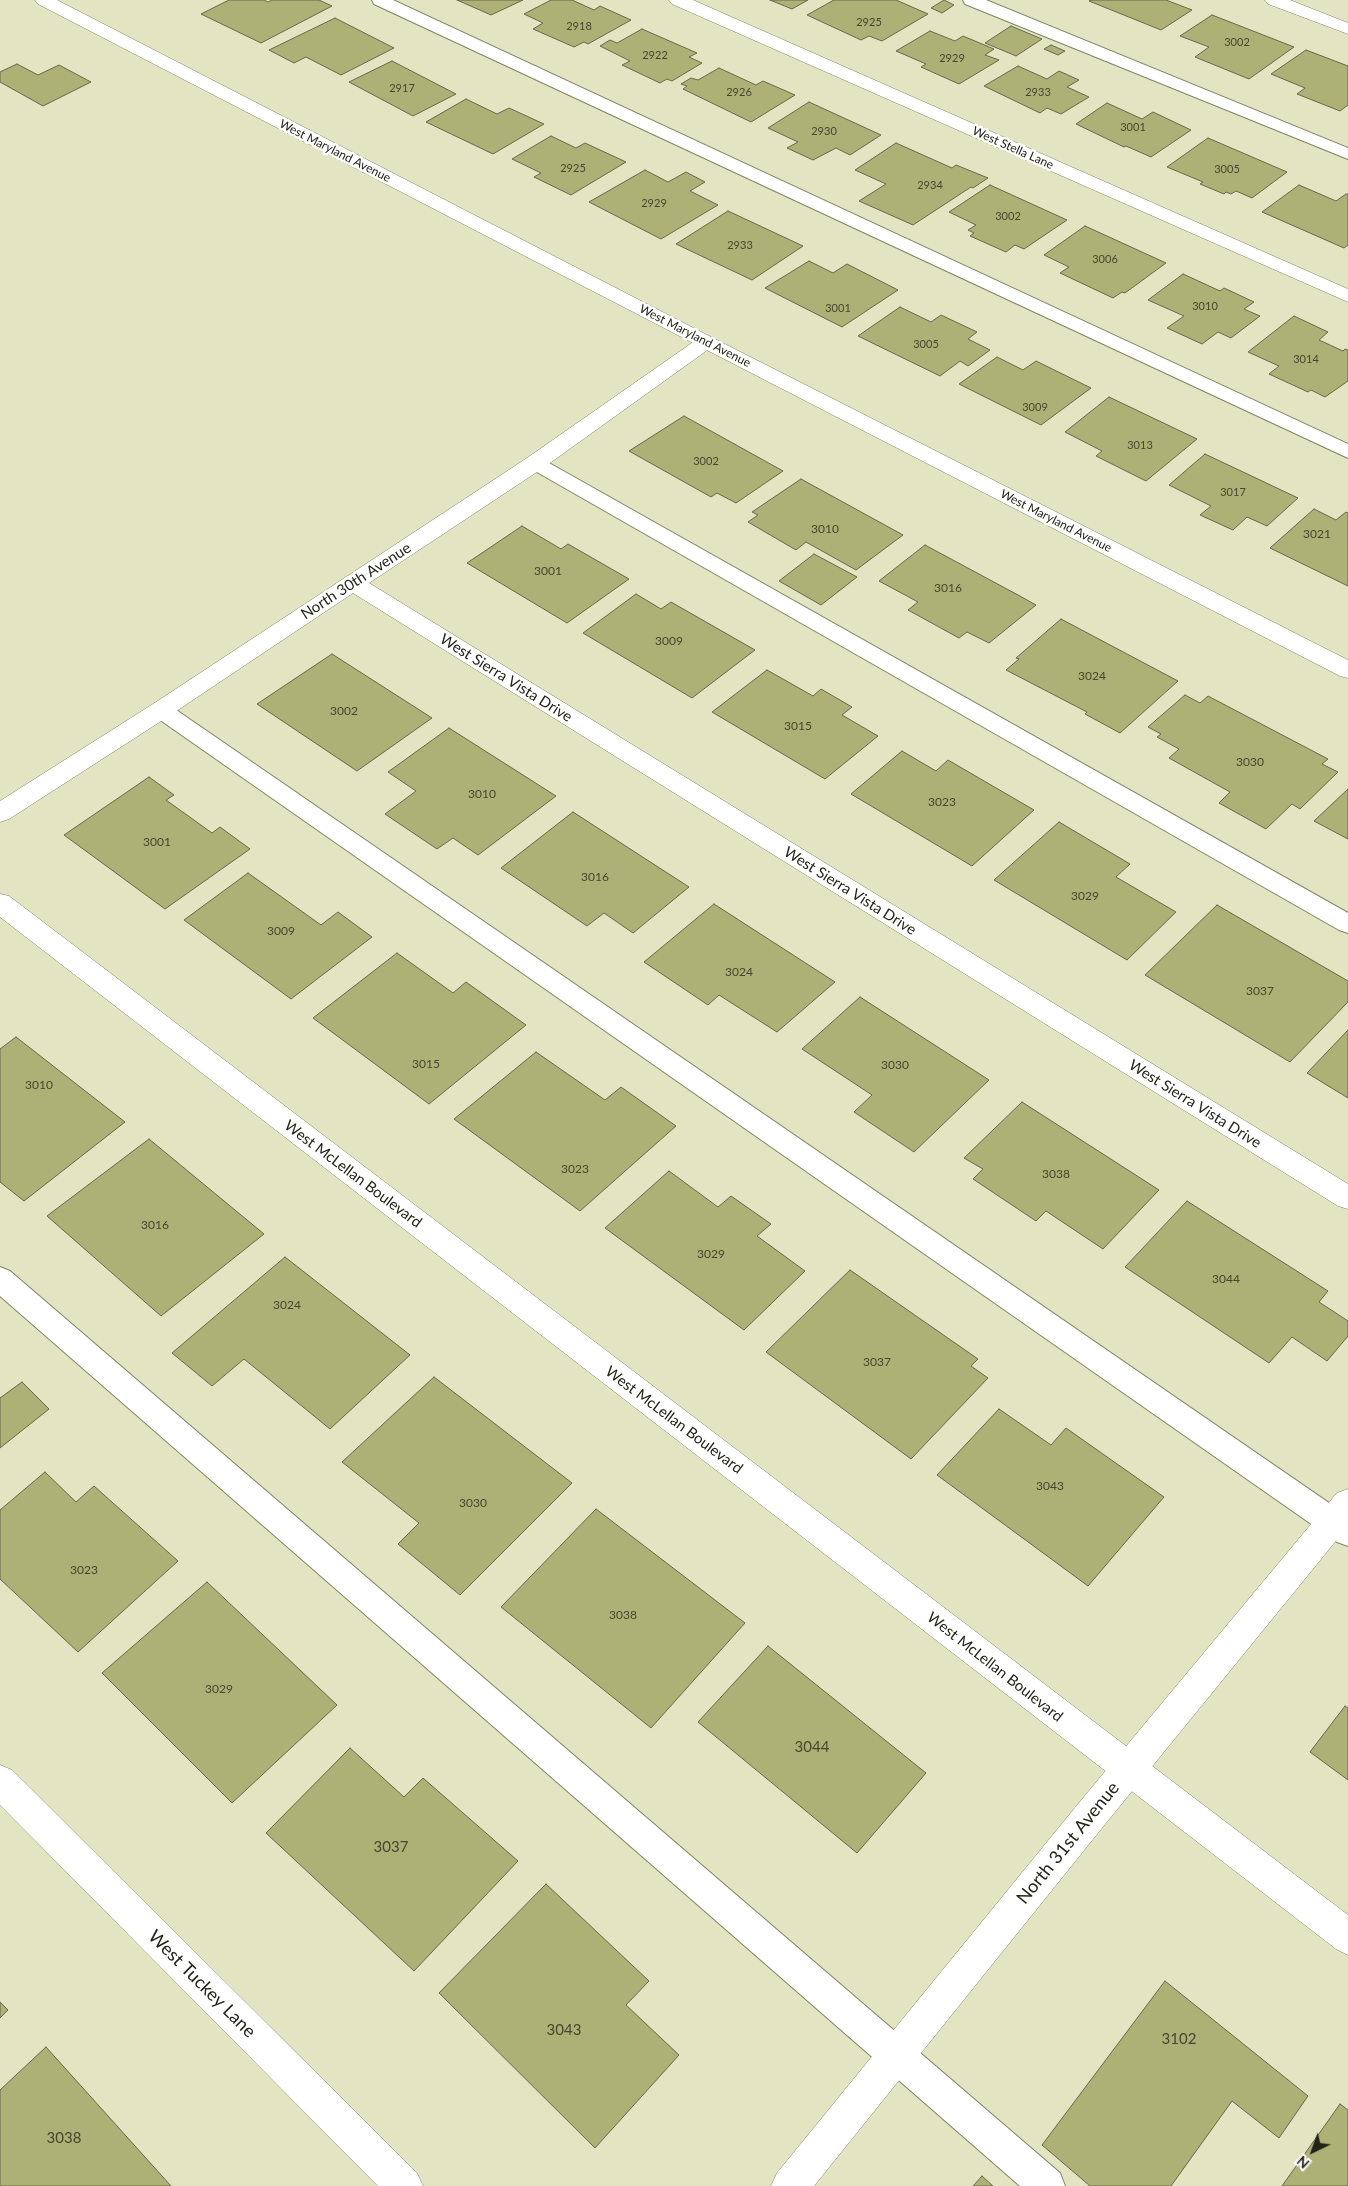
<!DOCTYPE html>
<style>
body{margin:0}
#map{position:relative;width:1348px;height:2186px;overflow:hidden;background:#e3e5c2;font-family:Lato,sans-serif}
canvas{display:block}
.north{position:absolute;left:1288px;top:2126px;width:50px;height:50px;-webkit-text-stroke:4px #fff;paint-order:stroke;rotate:222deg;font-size:14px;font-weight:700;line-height:20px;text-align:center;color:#232417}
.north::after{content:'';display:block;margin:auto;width:18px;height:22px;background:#232417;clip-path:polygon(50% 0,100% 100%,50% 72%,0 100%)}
</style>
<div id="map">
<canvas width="1348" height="2186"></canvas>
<div class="north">N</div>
</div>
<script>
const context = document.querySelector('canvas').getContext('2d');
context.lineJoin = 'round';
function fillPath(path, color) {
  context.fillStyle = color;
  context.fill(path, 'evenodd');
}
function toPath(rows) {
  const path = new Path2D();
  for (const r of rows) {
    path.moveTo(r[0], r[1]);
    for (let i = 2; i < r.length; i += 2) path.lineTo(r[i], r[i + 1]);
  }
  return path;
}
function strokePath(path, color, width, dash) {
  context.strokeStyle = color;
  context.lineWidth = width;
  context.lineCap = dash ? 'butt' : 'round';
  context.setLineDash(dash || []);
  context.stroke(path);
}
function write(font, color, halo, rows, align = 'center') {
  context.font = font + ' Lato,sans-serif';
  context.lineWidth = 5;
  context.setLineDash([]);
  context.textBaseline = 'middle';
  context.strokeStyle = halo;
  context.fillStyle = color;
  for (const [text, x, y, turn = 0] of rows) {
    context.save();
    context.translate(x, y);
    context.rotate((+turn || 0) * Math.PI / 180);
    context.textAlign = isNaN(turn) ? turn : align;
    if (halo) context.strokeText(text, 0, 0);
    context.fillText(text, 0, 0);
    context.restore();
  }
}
const building = toPath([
 [229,0,264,0,268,2,272,0,319,0,332,6,261,43,201,14,229,0],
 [457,0,523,0,491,15,457,0],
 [551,0,572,0,594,10,600,6,631,20,588,44,584,42,574,47,533,29,543,23,524,14,551,0],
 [770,0,808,0,792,9,770,0],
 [834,0,896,0,928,14,882,41,869,36,861,40,807,15,834,0],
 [944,0,954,5,942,13,931,8,944,0],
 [1091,0,1166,0,1192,10,1161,30,1089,1,1091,0],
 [1212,15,1294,47,1249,79,1195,57,1209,47,1180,36,1212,15],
 [335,18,394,48,341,75,306,57,294,63,269,50,335,18],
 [1011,26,1042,39,1016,56,985,43,1011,26],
 [642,29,697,53,689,57,702,63,672,81,667,79,660,83,622,65,630,61,600,46,610,40,617,43,642,29],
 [930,31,955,41,963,36,994,49,985,55,999,60,959,84,921,67,926,64,896,51,930,31],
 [1051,45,1065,51,1058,55,1044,49,1051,45],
 [1306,50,1348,66,1348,105,1340,111,1297,94,1305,88,1271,74,1306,50],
 [392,61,456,94,413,116,349,82,392,61],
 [17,64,38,75,59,65,91,82,43,106,0,82,0,72,17,64],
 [1018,66,1047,79,1059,71,1079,80,1067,87,1089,97,1061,114,1047,108,1040,113,984,86,1018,66],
 [719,68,756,85,763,81,795,95,751,122,683,89,687,86,681,84,691,78,698,80,719,68],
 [466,99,497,114,509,108,544,124,493,154,426,122,466,99],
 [809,102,881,135,850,155,836,148,813,160,787,148,798,142,768,128,809,102],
 [1107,103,1142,119,1153,112,1191,130,1151,157,1126,146,1124,147,1076,124,1107,103],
 [551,136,576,148,585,143,626,162,571,195,534,177,541,173,512,159,551,136],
 [1208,138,1287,172,1252,198,1236,191,1231,194,1226,192,1224,194,1200,184,1203,182,1167,167,1208,138],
 [896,143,952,168,956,165,988,178,973,188,971,187,913,225,859,201,886,184,855,170,896,143],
 [645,170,668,182,686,172,705,182,690,191,718,205,661,239,589,202,645,170],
 [990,185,1067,220,1024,249,1015,245,1006,252,970,236,974,233,968,230,976,225,949,212,990,185],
 [1299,185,1336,201,1346,194,1348,194,1348,245,1344,248,1262,212,1299,185],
 [728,211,803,246,752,280,676,244,728,211],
 [1085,226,1166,263,1125,293,1122,292,1113,298,1060,273,1069,267,1044,255,1085,226],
 [809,261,833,273,847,264,898,290,842,327,765,288,809,261],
 [1183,274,1220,291,1224,288,1254,302,1244,309,1260,316,1231,338,1218,332,1202,344,1167,328,1184,316,1148,300,1183,274],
 [900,307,931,322,941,315,977,332,968,339,990,350,968,366,960,361,940,376,858,336,900,307],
 [1294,316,1328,332,1319,340,1343,351,1345,349,1348,350,1348,381,1325,397,1311,390,1308,392,1269,374,1279,366,1248,352,1294,316],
 [997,357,1023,370,1036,361,1091,388,1041,425,959,384,997,357],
 [1109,397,1197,439,1146,481,1096,456,1102,451,1065,432,1109,397],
 [684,416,783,471,736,503,717,493,711,497,629,451,684,416],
 [1205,454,1298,498,1267,526,1247,517,1233,530,1200,515,1211,506,1169,485,1205,454],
 [801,479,903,535,856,570,806,542,796,550,748,522,758,515,752,512,801,479],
 [1314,509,1336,520,1346,512,1348,513,1348,586,1270,548,1314,509],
 [522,526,561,549,568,544,629,579,567,623,467,563,522,526],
 [925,545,1018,595,1036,605,989,643,967,632,959,638,908,610,918,602,879,581,925,545],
 [814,554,857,577,821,605,779,581,814,554],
 [636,594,661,609,671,602,755,650,692,698,583,633,636,594],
 [1061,619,1178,681,1120,733,1085,714,1087,712,1006,670,1019,659,1016,658,1061,619],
 [332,654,432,718,357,771,257,704,332,654],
 [767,670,813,696,821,689,852,707,842,715,878,736,825,779,712,712,767,670],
 [1185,695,1200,703,1208,696,1328,759,1322,764,1338,772,1300,809,1292,804,1266,829,1219,803,1230,792,1169,758,1179,749,1157,737,1161,734,1148,727,1185,695],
 [449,728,556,796,478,855,453,838,437,849,385,814,416,791,388,772,449,728],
 [902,751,936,771,948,760,1034,810,972,866,851,794,902,751],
 [149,777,174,795,166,800,212,833,220,827,250,849,165,909,64,835,149,777],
 [1348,789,1348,839,1314,821,1348,789],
 [573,812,689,887,633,933,604,913,587,926,501,868,573,812],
 [1059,822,1130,864,1116,877,1176,912,1127,960,994,880,1059,822],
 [248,873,321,925,338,912,372,937,291,999,184,920,248,873],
 [714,904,835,982,777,1032,719,995,708,1005,644,962,714,904],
 [1217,905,1348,981,1348,1002,1290,1062,1145,975,1217,905],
 [397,953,453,993,466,982,526,1025,429,1104,313,1018,397,953],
 [860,997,989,1080,914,1152,854,1112,872,1095,802,1049,860,997],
 [1348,1030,1348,1098,1307,1073,1348,1030],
 [16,1037,125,1122,24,1201,0,1182,0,1049,16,1037],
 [536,1052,605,1100,621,1087,676,1126,580,1211,454,1119,536,1052],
 [1022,1102,1159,1190,1103,1249,1046,1211,1036,1221,973,1179,983,1169,964,1158,1022,1102],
 [149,1139,264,1234,161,1316,47,1216,149,1139],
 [669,1171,718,1207,731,1196,771,1224,757,1236,805,1271,744,1330,605,1228,669,1171],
 [1187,1201,1328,1291,1319,1302,1348,1321,1348,1336,1327,1361,1292,1337,1269,1363,1125,1267,1187,1201],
 [285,1257,410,1355,330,1429,244,1359,212,1386,172,1353,285,1257],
 [850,1270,978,1359,971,1366,988,1378,911,1459,766,1352,850,1270],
 [434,1377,572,1483,460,1595,398,1544,419,1523,342,1462,434,1377],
 [22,1382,49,1409,0,1448,0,1398,22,1382],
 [999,1409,1051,1445,1066,1428,1164,1497,1088,1586,937,1475,999,1409],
 [45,1472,76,1502,94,1486,178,1561,78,1652,0,1579,0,1510,45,1472],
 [596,1509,745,1623,651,1728,501,1607,596,1509],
 [207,1582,337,1705,232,1803,102,1673,207,1582],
 [768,1646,926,1773,857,1853,698,1722,768,1646],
 [1345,1706,1348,1708,1348,1780,1310,1752,1345,1706],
 [350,1748,404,1797,423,1778,518,1861,414,1971,266,1833,350,1748],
 [546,1884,649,1981,626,2005,679,2055,595,2148,439,1993,546,1884],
 [1165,1981,1308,2096,1279,2138,1232,2101,1171,2186,1090,2186,1042,2145,1165,1981],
 [0,2002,8,2010,0,2018,0,2002],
 [46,2047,171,2186,0,2186,0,2090,46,2047],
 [1340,2104,1348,2110,1348,2186,1282,2186,1340,2104],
 [982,2176,993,2186,973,2186,982,2176]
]);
const service = toPath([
 [372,0,393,0,1348,444,1348,458,374,4,372,0],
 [963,0,986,0,1348,148,1348,159,965,4,963,0],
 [535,457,542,459,1348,913,1348,933,1339,930,528,467,525,463,528,459,535,457],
 [161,702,169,705,1348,1516,1348,1546,1337,1542,153,715,150,710,153,705,161,702],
 [0,1267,10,1271,1060,2173,1065,2186,1020,2186,0,1296,0,1267]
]);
const minor = toPath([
 [669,0,693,0,1348,289,1348,302,672,4,669,0],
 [1265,0,1290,0,1348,23,1348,34,1268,4,1265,0],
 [706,336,713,338,716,342,713,346,543,468,369,583,1348,1184,1348,1209,1338,1206,353,593,169,716,9,819,0,822,0,801,153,704,527,458,699,338,706,336],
 [0,894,9,896,1348,1915,1348,1955,1336,1949,0,917,0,894],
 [0,1765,12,1770,417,2173,423,2186,378,2186,0,1805,0,1765]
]);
const tertiary = toPath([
 [35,0,57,0,713,338,1348,660,1348,678,1340,676,699,346,38,4,35,0],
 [1348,1489,1348,1526,1102,1828,814,2186,771,2186,777,2173,1078,1804,1337,1493,1348,1489]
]);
const farNumbernames = [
 ["2925",869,22],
 ["2918",579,26],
 ["3002",1237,42],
 ["2922",655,55],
 ["2929",952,58],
 ["2917",402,88],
 ["2926",739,92],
 ["2933",1038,92],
 ["3001",1133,127],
 ["2930",824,131],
 ["2925",573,168],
 ["3005",1227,169],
 ["2934",930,185],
 ["2929",654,203],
 ["3002",1008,216],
 ["2933",740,245],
 ["3006",1105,259],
 ["3010",1205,306],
 ["3001",838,308],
 ["3005",926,344],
 ["3014",1306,359],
 ["3009",1035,407],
 ["3013",1140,445],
 ["3002",706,461],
 ["3017",1233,492]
];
const farStreetnames = [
 ["West Stella Lane",1013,148,24],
 ["West Maryland Avenue",335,151,27],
 ["West Maryland Avenue",695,336,27],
 ["West Maryland Avenue",1056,521,27]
];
const numberNames = [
 ["3010",825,529],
 ["3021",1317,534],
 ["3001",548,571],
 ["3016",948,588],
 ["3009",669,641],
 ["3024",1092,676],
 ["3002",344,711],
 ["3015",798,726],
 ["3030",1250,762],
 ["3010",482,794],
 ["3023",942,802],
 ["3001",157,842],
 ["3016",595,877],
 ["3029",1085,896],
 ["3009",281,931],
 ["3024",739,972],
 ["3037",1260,991],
 ["3015",426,1064],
 ["3030",895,1065],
 ["3010",39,1085],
 ["3023",575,1169],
 ["3038",1056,1174],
 ["3016",155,1225],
 ["3029",711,1254],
 ["3044",1226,1279],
 ["3024",287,1305],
 ["3037",877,1362],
 ["3043",1050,1486],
 ["3030",473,1503],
 ["3023",84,1570],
 ["3038",623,1615],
 ["3029",219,1689]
];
const streetNames = [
 ["North 30th Avenue",356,581,-33],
 ["West Sierra Vista Drive",506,678,32],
 ["West Sierra Vista Drive",850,891,32],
 ["West Sierra Vista Drive",1195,1104,32],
 ["West McLellan Boulevard",353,1174,37],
 ["West McLellan Boulevard",674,1420,37],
 ["West McLellan Boulevard",995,1667,38]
];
const nearNumbernames = [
 ["3044",812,1747],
 ["3037",391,1847],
 ["3043",564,2030],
 ["3102",1179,2039],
 ["3038",64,2138]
];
const nearStreetnames = [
 ["North 31st Avenue",1068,1843,-51],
 ["West Tuckey Lane",202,1984,45]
];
fillPath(building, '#adb176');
strokePath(building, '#67684a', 1);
strokePath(service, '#818363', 2);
strokePath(minor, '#818363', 1);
strokePath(tertiary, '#818363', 1);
fillPath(service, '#fff');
fillPath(minor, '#fff');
fillPath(tertiary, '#fff');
write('11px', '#46472f', null, farNumbernames);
write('12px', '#232417', '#fff', farStreetnames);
write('12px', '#46472f', null, numberNames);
write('15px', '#232417', '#fff', streetNames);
write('15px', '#46472f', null, nearNumbernames);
write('18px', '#232417', '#fff', nearStreetnames);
</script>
